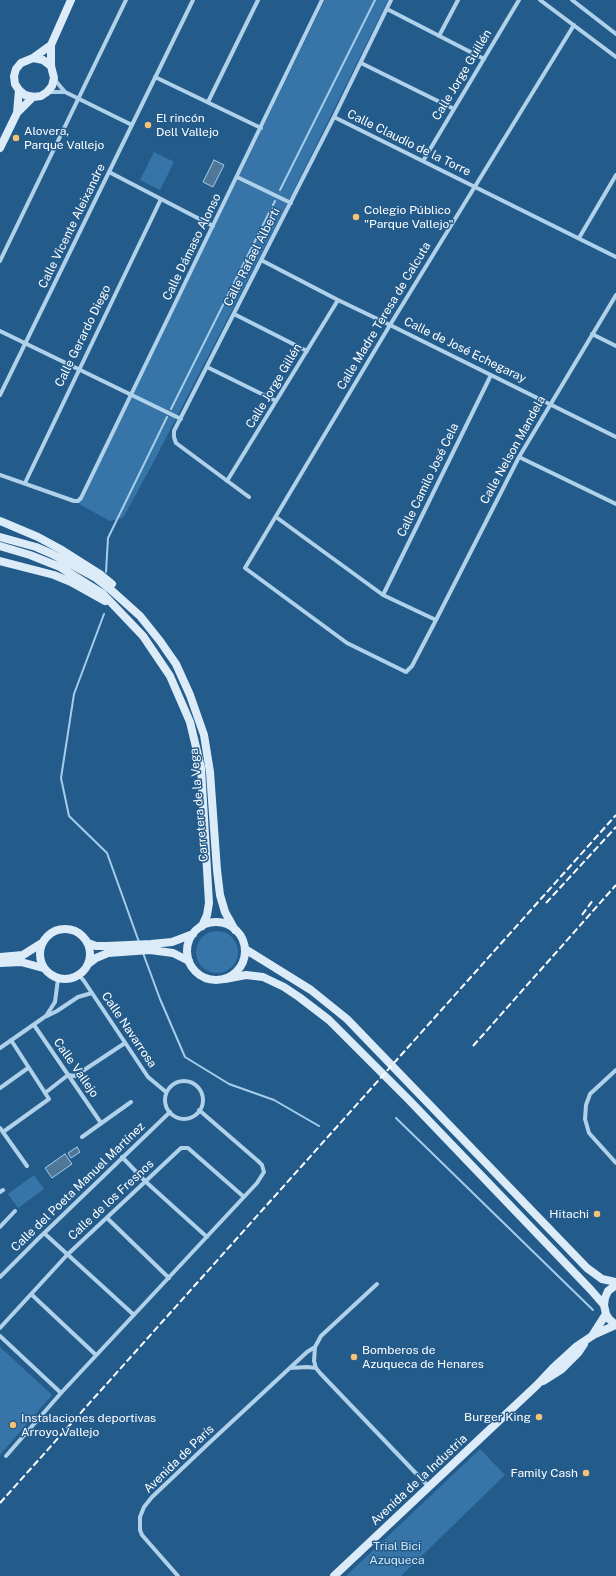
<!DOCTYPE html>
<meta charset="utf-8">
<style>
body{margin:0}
canvas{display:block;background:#235b8b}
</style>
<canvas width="616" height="1576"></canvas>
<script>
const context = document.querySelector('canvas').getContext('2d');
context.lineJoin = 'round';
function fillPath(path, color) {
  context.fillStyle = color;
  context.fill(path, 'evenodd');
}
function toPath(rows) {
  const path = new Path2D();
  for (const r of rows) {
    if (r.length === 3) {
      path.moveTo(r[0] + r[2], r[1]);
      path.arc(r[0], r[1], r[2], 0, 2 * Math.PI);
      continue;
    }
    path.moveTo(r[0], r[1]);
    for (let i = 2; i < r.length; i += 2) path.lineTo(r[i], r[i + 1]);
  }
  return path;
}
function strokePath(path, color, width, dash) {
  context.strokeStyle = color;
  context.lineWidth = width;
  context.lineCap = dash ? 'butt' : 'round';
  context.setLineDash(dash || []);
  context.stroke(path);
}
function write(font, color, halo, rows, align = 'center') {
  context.font = font + ' "Public Sans",sans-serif';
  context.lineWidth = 3;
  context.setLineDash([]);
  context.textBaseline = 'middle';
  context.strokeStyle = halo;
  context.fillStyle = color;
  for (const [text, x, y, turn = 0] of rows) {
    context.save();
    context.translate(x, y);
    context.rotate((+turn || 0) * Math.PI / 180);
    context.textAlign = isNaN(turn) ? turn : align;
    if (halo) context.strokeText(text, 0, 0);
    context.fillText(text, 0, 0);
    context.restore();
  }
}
const green = toPath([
 [325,0,388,0,290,198,154,461,123,518,110,521,79,504],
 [154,152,174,162,160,190,140,180],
 [217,952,21],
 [34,1175,44,1189,18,1208,8,1194],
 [0,1347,52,1395,0,1455],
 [480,1449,505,1475,401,1576,346,1576]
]);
const water = toPath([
 [214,160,224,165,213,187,203,182,214,160],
 [77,1147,80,1152,71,1158,68,1153,77,1147],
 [65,1154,72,1164,52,1178,45,1168,65,1154]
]);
const stream = toPath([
 [280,190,375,0],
 [171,409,275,201],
 [106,572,108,538,167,417],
 [104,614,74,694,61,778,69,816,107,853,139,942],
 [143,953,160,999,185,1057,229,1084,274,1100,319,1126],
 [396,1118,593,1310]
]);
const street = toPath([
 [540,0,616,57],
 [572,0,616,34],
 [387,9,484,59],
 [574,25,390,325,245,568,347,643,406,672,412,666,436,620,519,457,616,295],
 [439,36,458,0],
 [361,63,454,109],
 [155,77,261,128],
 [54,79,65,92,132,125],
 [48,92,65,92],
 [208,102,258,0],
 [334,117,616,257],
 [423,161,519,0],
 [109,172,213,226],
 [237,177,291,203],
 [579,238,616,175],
 [261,260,338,300,390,325,616,437],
 [0,261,126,0],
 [234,314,307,351],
 [0,331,181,419],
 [592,334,616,346],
 [207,367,276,401],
 [0,395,193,0],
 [519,457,616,504],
 [0,475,74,501,78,501,81,498,322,0],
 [227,481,338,300],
 [25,483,161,199],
 [249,497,176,443,174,437,174,431,334,117,391,0],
 [276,517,383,595,436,620],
 [383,595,491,375],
 [79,975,84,981,148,1077,166,1092],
 [47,1016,57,1011,78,997,92,993],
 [34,1025,101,1123],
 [0,1048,46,1016,55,1002,58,979],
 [616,1070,590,1094,586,1105,585,1119,589,1133,616,1163],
 [184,1100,19],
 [0,1088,28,1068],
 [45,1093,68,1075,75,1076,125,1043],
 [0,1128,27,1166],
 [3,1132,49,1099,11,1040],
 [82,1137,131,1102],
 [122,1157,146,1182,207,1237],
 [0,1192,3,1190],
 [107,1218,169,1278],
 [0,1227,15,1211],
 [44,1233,134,1315],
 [0,1277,38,1239,170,1112],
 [377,1284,321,1336,315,1347,314,1361,316,1368,320,1373,429,1487],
 [31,1294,96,1355],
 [0,1328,67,1255,181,1148,188,1148,244,1197],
 [0,1336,61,1393],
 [290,1368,307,1367,316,1368],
 [6,1456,61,1393,257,1183,264,1172,262,1165,258,1161,199,1110],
 [178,1576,142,1535,140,1530,140,1517,144,1507,152,1497,209,1443,307,1352,315,1347]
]);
const secondary = toPath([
 [33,58,51,45],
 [51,66,43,60,33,58,21,63,16,69,14,76,15,84,19,90,25,95,33,97,41,96,47,92,52,86,54,78,51,66,51,45,71,0],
 [17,113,19,90],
 [0,148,17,113,33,97],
 [0,521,38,537,60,549,101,575,112,584],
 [0,537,36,547,52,554,96,578,110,589,140,616,160,641,176,664,190,695,204,735,210,772,217,870,220,895,225,912,235,930],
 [0,546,30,555,60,567,103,594,143,636,170,676,190,722,201,768,209,903,207,915,202,926],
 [0,561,54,575,71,582,105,601],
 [216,951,29],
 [65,954,25],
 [88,943,96,946,107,946,151,944,172,942,193,934],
 [245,949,311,990,347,1019,587,1268,602,1279,616,1282],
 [0,957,23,955,42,943],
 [0,963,21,962,43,968],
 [88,964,96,958,108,953,150,950,173,953,189,961],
 [225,979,246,975,263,977,284,987,299,997,329,1020,409,1100,591,1290,604,1305],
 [616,1285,608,1291,605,1298,604,1305,606,1314,609,1319,616,1325],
 [593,1335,616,1325],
 [543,1381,562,1369,578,1353,584,1344],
 [334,1576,537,1385,553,1368,577,1346,592,1336,606,1314]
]);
const rail = toPath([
 [546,903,616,827],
 [582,915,593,900],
 [473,1046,616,885],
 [0,1503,616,815]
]);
const markers = [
 [148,125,4,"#f6c273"],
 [16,138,4,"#f6c273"],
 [356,217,4,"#f6c273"],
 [597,1214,4,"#f6c273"],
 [354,1357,4,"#f6c273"],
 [539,1417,4,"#f6c273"],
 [13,1425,4,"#f6c273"],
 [586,1473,4,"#f6c273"]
];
const streetNames = [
 ["Calle Jorge Guillén",462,75,-59],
 ["Calle Claudio de la Torre",409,143,26],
 ["Calle Vicente Aleixandre",72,226,-64],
 ["Calle Dámaso Alonso",192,247,-64],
 ["Calle Rafael Alberti",252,257,-63],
 ["Calle Madre Teresa de Calcuta",384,316,-59],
 ["Calle Gerardo Diego",83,336,-64],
 ["Calle de José Echegaray",465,350,26],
 ["Calle Jorge Gillén",274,386,-59],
 ["Calle Nelson Mandela",513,450,-61],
 ["Calle Camilo José Cela",428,480,-64],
 ["Carretera de la Vega",199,805,-95],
 ["Calle Navarrosa",129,1030,56],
 ["Calle Vallejo",76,1068,55],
 ["Calle del Poeta Manuel Martínez",78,1187,-44],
 ["Calle de los Fresnos",111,1200,-43],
 ["Avenida de París",179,1459,-44],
 ["Avenida de la Industria",419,1480,-43]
];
const poiNames = [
 ["El rincón",156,118],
 ["Dell Vallejo",156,132],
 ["Alovera,",24,131],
 ["Parque Vallejo",24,145],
 ["Colegio Público",364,210],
 ["\"Parque Vallejo\"",364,224],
 ["Hitachi",589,1214,"right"],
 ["Bomberos de",362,1350],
 ["Azuqueca de Henares",362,1364],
 ["Burger King",531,1417,"right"],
 ["Instalaciones deportivas",21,1418],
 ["Arroyo Vallejo",21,1432],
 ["Family Cash",578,1473,"right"]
];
const parkNames = [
 ["Trial Bici",397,1546],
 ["Azuqueca",397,1560]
];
fillPath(green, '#3775a8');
fillPath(water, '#507798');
strokePath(water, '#a4cdeb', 1);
strokePath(stream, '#a4cdeb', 2);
strokePath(street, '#b0d1ea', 4);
strokePath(secondary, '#dbebf8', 8);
strokePath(rail, '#fff', 2, [7, 3]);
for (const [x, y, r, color] of markers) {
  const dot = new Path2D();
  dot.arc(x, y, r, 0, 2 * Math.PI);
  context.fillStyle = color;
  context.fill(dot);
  strokePath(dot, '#235b8b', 1.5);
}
write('12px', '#fff', '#235b8b', streetNames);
write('12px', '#fff', '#235b8b', poiNames, 'left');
write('12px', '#d5e8f8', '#235b8b', parkNames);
</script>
